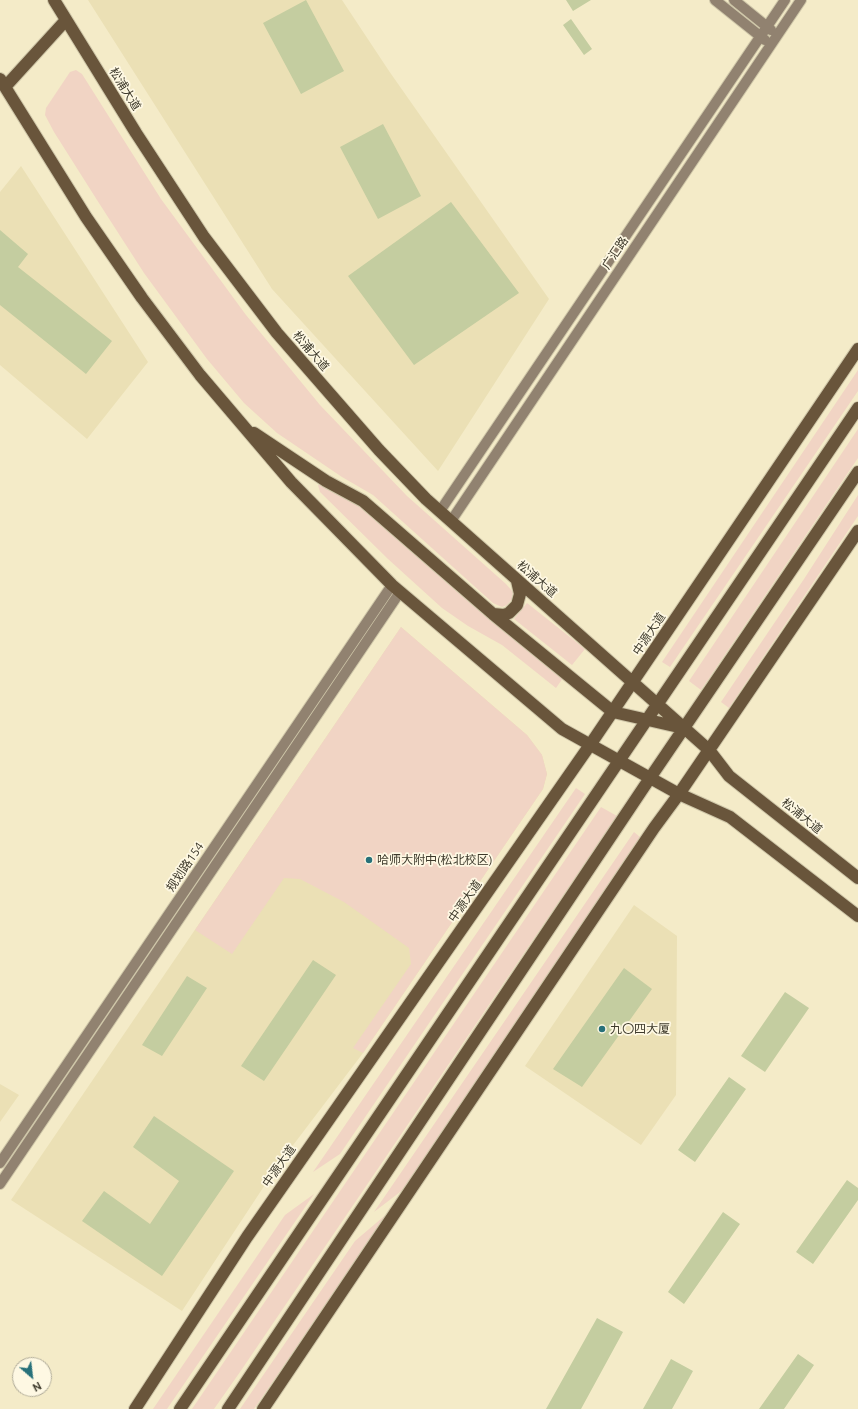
<!DOCTYPE html>
<meta charset="utf-8">
<style>
body{margin:0}
#map{position:relative;width:858px;height:1409px;overflow:hidden;background:#f4ebc8;font-family:Ubuntu,sans-serif}
canvas{display:block}
.north{position:absolute;left:12px;top:1357px;width:40px;height:40px;box-sizing:border-box;background:#fef8e3;border:1px solid #b1ac99;border-radius:50%;rotate:152deg;font-size:11px;font-weight:700;line-height:16px;text-align:center;color:#3d392b}
.north::after{content:'';display:block;margin:auto;width:14px;height:18px;background:#28717a;clip-path:polygon(50% 0,100% 100%,50% 72%,0 100%)}
</style>
<div id="map">
<canvas width="858" height="1409"></canvas>
<div class="north">N</div>
</div>
<script>
const context = document.querySelector('canvas').getContext('2d');
context.lineJoin = 'round';
function fillPath(path, color) {
  context.fillStyle = color;
  context.fill(path, 'evenodd');
}
function toPath(rows) {
  const path = new Path2D();
  for (const r of rows) {
    path.moveTo(r[0], r[1]);
    for (let i = 2; i < r.length; i += 2) path.lineTo(r[i], r[i + 1]);
  }
  return path;
}
function strokePath(path, color, width, dash) {
  context.strokeStyle = color;
  context.lineWidth = width;
  context.lineCap = dash ? 'butt' : 'round';
  context.setLineDash(dash || []);
  context.stroke(path);
}
function write(font, color, halo, rows, align = 'center') {
  context.font = font + ' Ubuntu,"Noto Sans SC",sans-serif';
  context.lineWidth = 3.5;
  context.setLineDash([]);
  context.textBaseline = 'middle';
  context.strokeStyle = halo;
  context.fillStyle = color;
  for (const [text, x, y, turn = 0] of rows) {
    context.save();
    context.translate(x, y);
    context.rotate((+turn || 0) * Math.PI / 180);
    context.textAlign = isNaN(turn) ? turn : align;
    if (halo) context.strokeText(text, 0, 0);
    context.fillText(text, 0, 0);
    context.restore();
  }
}
const built = toPath([
 [88,0,342,0,389,71,549,299,438,471,272,289],
 [21,166,148,362,87,439,0,365,0,192],
 [401,627,527,735,542,755,547,774,543,789,363,1053,278,1165,182,1311,11,1200],
 [634,905,677,936,676,1095,641,1145,525,1066],
 [0,1084,19,1095,0,1122]
]);
const green = toPath([
 [76,70,82,74,161,199,246,315,320,405,407,496,506,584,513,592,512,599,507,605,502,607,493,603,373,495,342,477,277,433,244,403,207,359,144,273,97,200,54,132,45,115,46,108,70,72],
 [858,370,858,391,670,667,662,662],
 [858,429,858,458,701,690,689,681],
 [324,483,351,497,455,590,563,678,556,688,502,645,468,626,442,608,388,559,320,492,318,485],
 [858,495,858,516,729,708,721,702,804,579],
 [527,603,585,649,572,665,514,619],
 [401,627,527,735,542,755,547,774,543,789,363,1053,353,1048,411,964,409,948,344,902,300,879,284,878,232,954,195,930],
 [576,788,585,794,340,1154,313,1172],
 [601,807,617,816,240,1372,214,1409,192,1409],
 [634,832,640,837,404,1189,374,1212],
 [314,1194,167,1409,153,1409,285,1215],
 [389,1212,254,1409,240,1409,355,1241]
]);
const building = toPath([
 [306,0,344,71,301,94,263,23],
 [566,0,591,0,573,11],
 [571,19,592,49,584,55,563,25],
 [383,124,421,196,378,219,340,147],
 [451,202,519,293,414,365,348,276],
 [0,230,28,254,18,267,112,341,86,374,0,305],
 [313,960,336,975,264,1081,241,1066],
 [624,968,652,989,582,1087,553,1069],
 [187,976,207,988,162,1056,142,1045],
 [785,992,809,1008,765,1072,741,1056],
 [729,1077,746,1089,695,1162,678,1150],
 [154,1116,234,1171,162,1276,82,1221,104,1191,150,1224,179,1181,133,1147],
 [847,1180,858,1188,858,1200,813,1264,796,1252],
 [723,1212,740,1224,684,1304,668,1292],
 [597,1318,623,1332,581,1409,546,1409],
 [798,1354,814,1365,784,1409,759,1409],
 [671,1359,693,1371,672,1409,643,1409]
]);
const secondary = toPath([
 [715,0,765,40],
 [734,0,771,30],
 [440,511,785,0],
 [451,521,801,0],
 [0,1163,392,585],
 [0,1184,400,592]
]);
const highway = toPath([
 [54,0,136,133,204,237,277,333,379,450,426,499,709,750,729,776,858,878],
 [0,79,86,217,142,298,200,375,291,482,392,585,562,729,679,794,730,817,858,916],
 [5,87,66,20],
 [254,433,326,481,363,501,493,614,613,712,683,728],
 [493,614,504,615,509,613,517,605,520,594,517,581],
 [135,1409,247,1237,590,745,858,349],
 [180,1409,858,408],
 [228,1409,650,778,858,472],
 [263,1409,654,828,679,794,858,531]
]);
const markers = [
 [369,860,4,"#28717a"],
 [602,1029,4,"#28717a"]
];
const streetNames = [
 ["松浦大道",125,89,58],
 ["广汇路",615,253,-56],
 ["松浦大道",311,351,49],
 ["松浦大道",537,579,41],
 ["中源大道",649,634,-56],
 ["松浦大道",802,816,39],
 ["规划路154",185,867,-56],
 ["中源大道",465,901,-55],
 ["中源大道",279,1166,-55]
];
const poiNames = [
 ["哈师大附中(松北校区)",377,860],
 ["九〇四大厦",610,1029]
];
fillPath(built, '#ebe0b5');
fillPath(green, '#f1d4c4');
fillPath(building, '#c4cda0');
strokePath(secondary, '#cfc7a9', 12);
strokePath(highway, '#cfc7a9', 14);
strokePath(secondary, '#918270', 10);
strokePath(highway, '#69553b', 12);
for (const [x, y, r, color] of markers) {
  const dot = new Path2D();
  dot.arc(x, y, r, 0, 2 * Math.PI);
  context.fillStyle = color;
  context.fill(dot);
  strokePath(dot, '#fef8e3', 1.5);
}
write('12px', '#3d392b', '#fef8e3', streetNames);
write('12px', '#3d392b', '#fef8e3', poiNames, 'left');
</script>
